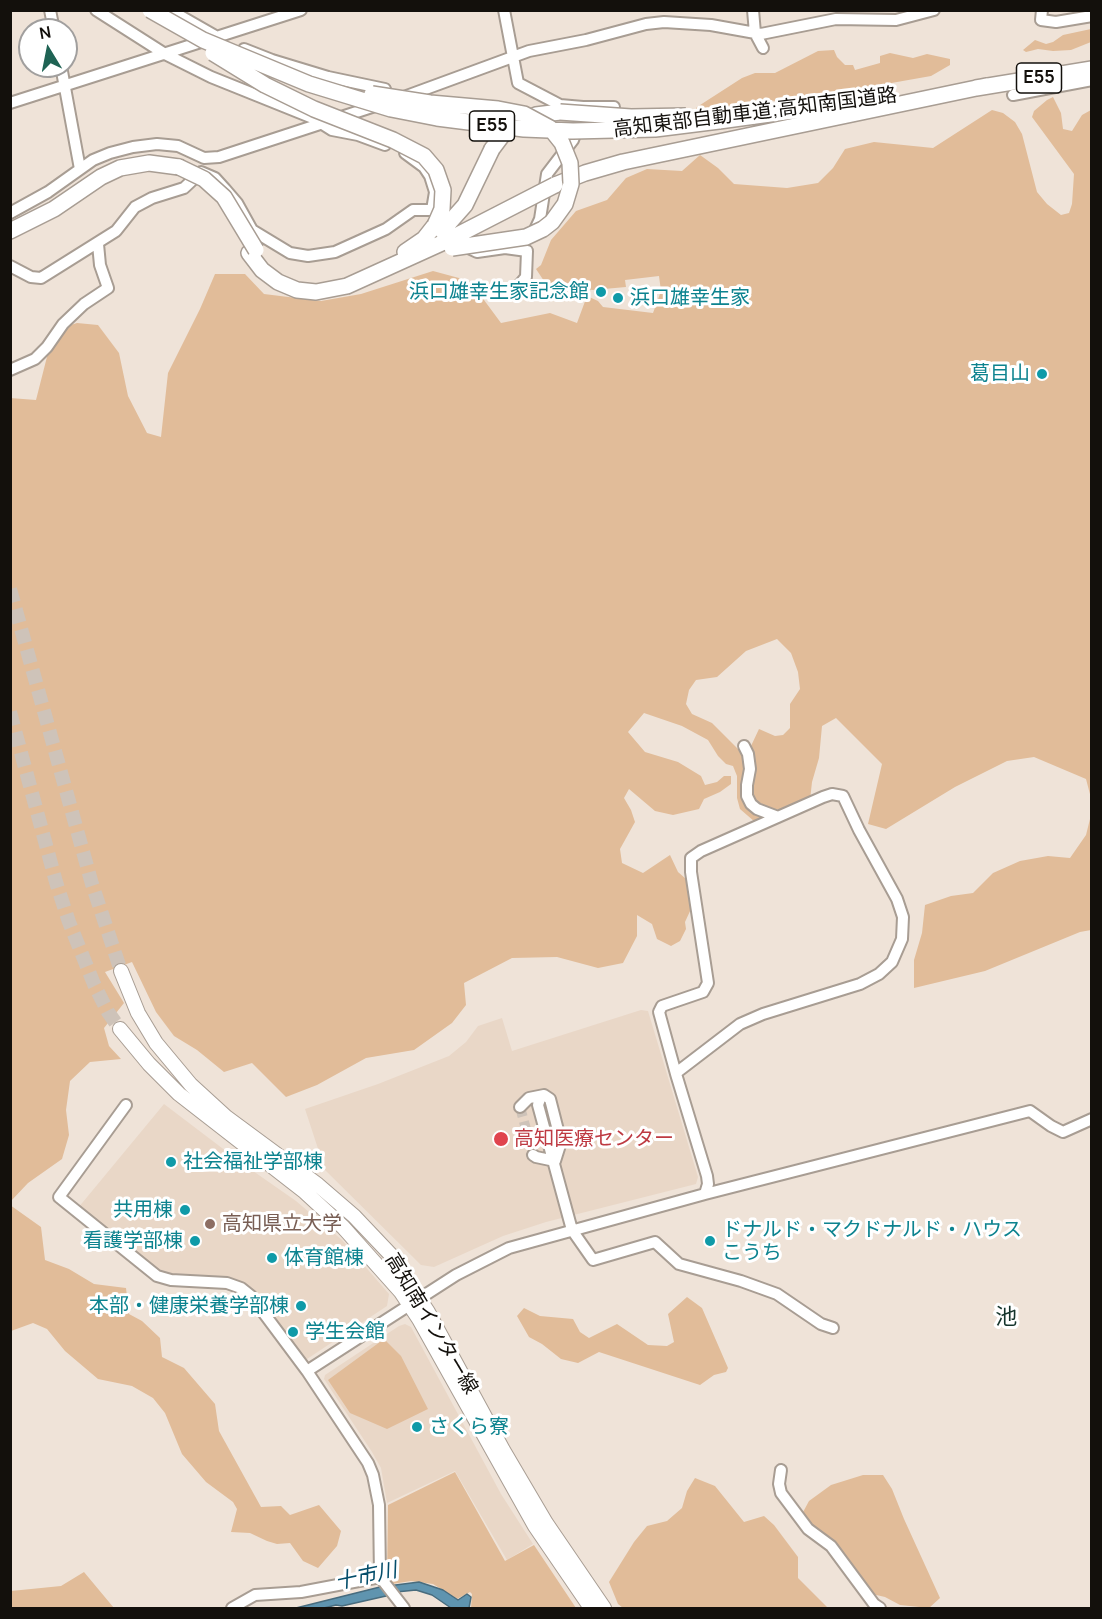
<!DOCTYPE html>
<meta charset="utf-8">
<style>
body{margin:0}
#map{position:relative;width:1102px;height:1619px;overflow:hidden;background:#efe3d8;font-family:Manrope,sans-serif}
canvas{display:block}
.frame{position:absolute;inset:0;border:12px solid #13100c;pointer-events:none}
.north{position:absolute;left:18px;top:18px;width:60px;height:60px;box-sizing:border-box;background:#fff;border:2px solid #a19f9e;border-radius:50%;rotate:350deg;font-size:16px;font-weight:700;line-height:24px;text-align:center;color:#13100c}
.north::after{content:'';display:block;margin:auto;width:21px;height:27px;background:#1f6354;clip-path:polygon(50% 0,100% 100%,50% 72%,0 100%)}
</style>
<div id="map">
<canvas width="1102" height="1619"></canvas>
<div class="frame"></div>
<div class="north">N</div>
</div>
<script>
const context = document.querySelector('canvas').getContext('2d');
context.lineJoin = 'round';
function fillPath(path, color) {
  context.fillStyle = color;
  context.fill(path, 'evenodd');
}
function toPath(rows) {
  const path = new Path2D();
  for (const r of rows) {
    path.moveTo(r[0], r[1]);
    for (let i = 2; i < r.length; i += 2) path.lineTo(r[i], r[i + 1]);
  }
  return path;
}
function strokePath(path, color, width, dash) {
  context.strokeStyle = color;
  context.lineWidth = width;
  context.lineCap = dash ? 'butt' : 'round';
  context.setLineDash(dash || []);
  context.stroke(path);
}
function write(font, color, halo, rows, align = 'center') {
  context.font = font + ' Manrope,"Noto Sans JP",sans-serif';
  context.lineWidth = 6;
  context.setLineDash([]);
  context.textBaseline = 'middle';
  context.strokeStyle = halo;
  context.fillStyle = color;
  for (const [text, x, y, turn = 0] of rows) {
    context.save();
    context.translate(x, y);
    context.rotate((+turn || 0) * Math.PI / 180);
    context.textAlign = isNaN(turn) ? turn : align;
    if (halo) context.strokeText(text, 0, 0);
    context.fillText(text, 0, 0);
    context.restore();
  }
}
const built = toPath([
 [641,1010,648,1011,698,1177,696,1184,546,1222,503,1236,434,1267,421,1265,325,1170,305,1109,378,1084,449,1056,466,1042,478,1026,502,1018,512,1051],
 [164,1104,243,1164,296,1201,342,1240,389,1294,387,1306,304,1361,252,1292,162,1274,78,1208],
 [405,1324,411,1327,501,1494,533,1544,507,1560,455,1471,387,1503,381,1468,372,1452,324,1379,325,1375,399,1326]
]);
const green = toPath([
 [1091,29,1091,42,1071,50,1053,51,1038,49,1026,52,1023,50,1035,40,1046,44,1053,42,1063,35],
 [834,50,837,57,845,65,853,65,855,70,880,63,880,56,890,53,913,58,927,54,950,59,950,65,931,76,784,102,760,99,739,108,693,113,697,107,742,78,755,73,775,73,818,51],
 [1053,97,1061,113,1063,129,1072,131,1082,115,1091,110,1091,798,1086,779,1034,757,1007,761,955,787,886,829,868,824,882,764,836,718,822,726,819,758,812,782,810,800,784,811,766,807,753,798,750,786,753,755,751,746,759,729,775,736,783,735,790,728,790,704,800,689,798,672,791,653,777,639,746,651,717,677,696,680,689,690,686,704,692,714,712,723,741,752,746,766,742,781,743,797,767,817,755,822,740,809,737,798,737,776,733,766,726,764,718,756,708,740,682,726,644,713,628,732,645,752,678,762,701,776,705,785,717,782,724,776,731,776,731,784,720,792,704,799,699,809,673,815,655,811,629,789,624,798,631,810,635,822,620,849,622,863,643,873,670,855,678,872,686,879,691,909,685,922,686,929,680,941,671,946,657,939,652,924,637,915,637,936,623,963,598,968,557,957,512,958,464,983,466,1005,452,1023,414,1050,366,1058,317,1085,286,1097,252,1063,224,1072,197,1050,174,1036,156,1012,132,962,105,972,124,1003,104,1028,109,1046,121,1059,90,1062,70,1081,66,1110,69,1135,62,1159,28,1183,11,1201,10,398,36,400,50,345,49,332,77,323,98,325,119,353,128,396,147,433,161,437,168,373,200,309,215,274,245,274,264,294,321,301,361,294,433,271,470,281,501,323,550,313,577,323,587,296,598,301,603,307,653,313,661,291,659,276,625,280,626,287,593,290,546,284,536,269,541,265,551,240,576,211,607,200,626,178,647,169,682,171,700,155,718,168,734,184,787,188,818,183,833,168,845,149,874,142,933,148,992,110,1003,113,1015,122,1022,134,1037,192,1047,204,1061,215,1069,213,1072,204,1074,174,1032,117,1034,111,1047,100],
 [1091,815,1091,930,1080,932,985,971,914,988,914,960,922,933,925,905,951,896,973,893,993,873,1020,861,1048,856,1070,858,1086,835],
 [10,1205,41,1227,45,1260,69,1269,94,1284,126,1288,129,1314,142,1321,160,1338,162,1357,184,1368,215,1404,219,1431,261,1507,281,1506,290,1515,319,1505,341,1531,337,1546,318,1568,303,1561,290,1543,277,1544,267,1541,250,1533,231,1532,237,1509,233,1502,206,1482,182,1454,165,1413,153,1398,132,1386,98,1379,65,1351,47,1329,33,1323,11,1331],
 [687,1297,702,1308,728,1368,726,1372,714,1375,700,1385,599,1352,578,1363,561,1359,542,1344,529,1337,517,1316,524,1308,540,1316,573,1319,580,1332,589,1338,617,1324,648,1345,667,1346,674,1342,668,1314],
 [384,1339,401,1356,428,1409,387,1429,350,1413,328,1380],
 [455,1472,505,1561,534,1545,576,1608,471,1608,472,1594,470,1592,457,1599,433,1584,411,1581,392,1584,387,1580,388,1505],
 [863,1475,883,1475,892,1489,904,1519,940,1598,929,1608,900,1605,885,1597,872,1594,808,1527,802,1514,809,1501,831,1485],
 [695,1478,715,1486,744,1522,764,1516,774,1525,798,1557,798,1578,828,1608,623,1608,618,1604,609,1582,634,1542,647,1526,667,1521,682,1508,687,1491],
 [84,1572,114,1608,11,1608,11,1591,61,1586]
]);
const water = toPath([
 [419,1582,443,1590,458,1600,467,1594,471,1597,469,1608,451,1608,432,1595,416,1590,396,1592,386,1596,342,1606,336,1605,324,1608,296,1608,380,1587,419,1582]
]);
const minorTunnel = toPath([
 [520,1107,533,1155]
]);
const majorTunnel = toPath([
 [10,589,92,884,121,971],
 [10,712,56,882,69,922,94,984,108,1012,120,1029]
]);
const minor = toPath([
 [50,10,54,30],
 [96,10,165,54,211,77,313,118,332,130,358,135,385,145],
 [170,10,219,38],
 [504,10,518,83,560,105,583,107,614,107],
 [753,10,755,33,763,48],
 [1042,10,1041,20,1056,22,1092,16],
 [244,49,272,60,328,77,385,89],
 [61,66,80,169],
 [1013,95,1092,80],
 [401,98,529,51,586,40,646,24,664,22,711,25,761,34,836,19,896,20,934,10],
 [10,103,301,10],
 [405,153,424,167,430,176,435,192,432,210,444,216],
 [201,172,215,178,225,189,237,203,252,230,290,253,308,256,335,252,386,229,413,210,432,210],
 [10,213,48,192,93,160,110,153,133,147,157,144,178,146,204,158,219,157,378,105],
 [533,234,540,219,547,174,573,140,578,127],
 [464,246,477,252,505,248,527,251,526,277,515,290],
 [10,266,31,277,41,278,116,231,135,207,152,198,184,188,200,173],
 [10,370,35,359,47,347,63,324,84,304,108,288,100,265,98,244],
 [744,746,748,754,750,769,747,785,747,796,751,804,757,809,778,817],
 [541,1096,538,1105,572,1230,593,1260,655,1242,679,1264,741,1281,777,1294,821,1324,833,1328],
 [126,1105,59,1197,157,1276,171,1280,227,1283,241,1288,251,1296,307,1371,368,1463,373,1475,379,1505,380,1577],
 [520,1107,529,1098,544,1095,550,1099,561,1142,555,1161],
 [533,1155,536,1157,555,1161],
 [705,1194,1030,1111,1051,1126,1063,1132,1092,1119],
 [307,1371,456,1275,509,1248,705,1194,708,1184,707,1176,676,1074,659,1012,662,1006,703,992,708,983,691,872,691,858,701,851,823,797,832,794,843,796,859,830,897,899,903,917,902,939,892,962,879,974,860,984,763,1014,740,1024,676,1073],
 [781,1470,779,1484,781,1493,808,1529,831,1546,874,1604,880,1608],
 [232,1608,255,1595,301,1592,380,1577,404,1608]
]);
const major = toPath([
 [121,971,138,1013,156,1043,191,1085,226,1117,318,1185,354,1216,391,1255,428,1312,503,1450,546,1523,604,1608],
 [120,1029,149,1064,179,1094,305,1192,343,1227,401,1292,419,1319,535,1526,591,1608]
]);
const highway = toPath([
 [976,88,1092,69],
 [719,121,887,98],
 [492,149,504,133,514,124,536,115,560,112],
 [555,185,585,173,623,162,986,86],
 [10,231,54,209,101,177,120,168,149,163,179,167],
 [405,252,424,239,435,225],
 [249,253,262,270,278,282,297,290,316,292,347,286,444,242]
]);
const highwayBridge = toPath([
 [150,10,203,40,309,84,391,109,437,118,524,129,573,131,655,129,719,121],
 [213,53,265,85,314,109,393,140,424,156,436,170,443,190,442,209,435,225],
 [372,94,430,103,498,109,524,114,550,128,562,143,570,163,571,184,565,204,552,222,543,229,526,237,452,248],
 [560,112,631,117,686,116],
 [179,167,204,179,224,197,256,250],
 [442,231,465,205,492,149],
 [444,242,555,185]
]);
const markers = [
 [601,292,6,"#0f9aa8"],
 [618,298,6,"#0f9aa8"],
 [1042,374,6,"#0f9aa8"],
 [501,1139,8,"#e0444e"],
 [171,1162,6,"#0f9aa8"],
 [185,1210,6,"#0f9aa8"],
 [210,1224,6,"#8d6e63"],
 [195,1241,6,"#0f9aa8"],
 [710,1241,6,"#0f9aa8"],
 [272,1258,6,"#0f9aa8"],
 [301,1306,6,"#0f9aa8"],
 [293,1332,6,"#0f9aa8"],
 [417,1427,6,"#0f9aa8"]
];
const shields = [
 [1039,78,45],
 [492,126,45]
];
const shieldNames = [
 ["E55",1039,78],
 ["E55",492,126]
];
const streetNames = [
 ["高知東部自動車道;高知南国道路",755,113,-7],
 ["高知南インター線",431,1324,59]
];
const cultureNames = [
 ["浜口雄幸生家記念館",589,292,"right"],
 ["浜口雄幸生家",630,298],
 ["葛目山",1030,374,"right"],
 ["社会福祉学部棟",183,1162],
 ["共用棟",173,1210,"right"],
 ["ドナルド・マクドナルド・ハウス",722,1230],
 ["こうち",722,1253],
 ["看護学部棟",183,1241,"right"],
 ["体育館棟",284,1258],
 ["本部・健康栄養学部棟",289,1306,"right"],
 ["学生会館",305,1332],
 ["さくら寮",429,1427]
];
const healthNames = [
 ["高知医療センター",514,1139]
];
const educationNames = [
 ["高知県立大学",222,1224]
];
const waterNames = [
 ["十市川",366,1577,-12]
];
const quarterNames = [
 ["池",1006,1318]
];
fillPath(built, '#e9d7c7');
fillPath(green, '#e1bc99');
fillPath(water, '#5f94af');
strokePath(water, '#486c7e', 1.5);
strokePath(minorTunnel, '#cec3b9', 10, [10, 5]);
strokePath(majorTunnel, '#cec3b9', 14, [14, 7]);
strokePath(minor, '#a89d93', 14);
strokePath(major, '#a89d93', 16);
strokePath(highway, '#a89d93', 18);
strokePath(minor, '#fff', 10);
strokePath(major, '#fff', 14);
strokePath(highway, '#fff', 15);
strokePath(highwayBridge, '#a89d93', 18, []);
strokePath(highwayBridge, '#fff', 15);
for (const [x, y, r, color] of markers) {
  const dot = new Path2D();
  dot.arc(x, y, r, 0, 2 * Math.PI);
  context.fillStyle = color;
  context.fill(dot);
  strokePath(dot, '#fff', 2);
}
for (const [x, y, w] of shields) {
  const box = new Path2D();
  box.roundRect(x - w / 2, y - 15, w, 30, 4.5);
  context.fillStyle = '#fff';
  context.fill(box);
  strokePath(box, '#13100c', 1.5);
}
write('bold 18px', '#13100c', null, shieldNames);
write('20px', '#13100c', '#fff', streetNames);
write('20px', '#0d838f', '#fff', cultureNames, 'left');
write('20px', '#be3a42', '#fff', healthNames, 'left');
write('20px', '#785e54', '#fff', educationNames, 'left');
write('italic 21px', '#054e6b', '#fff', waterNames);
write('22px', '#13332b', '#fff', quarterNames);
</script>
